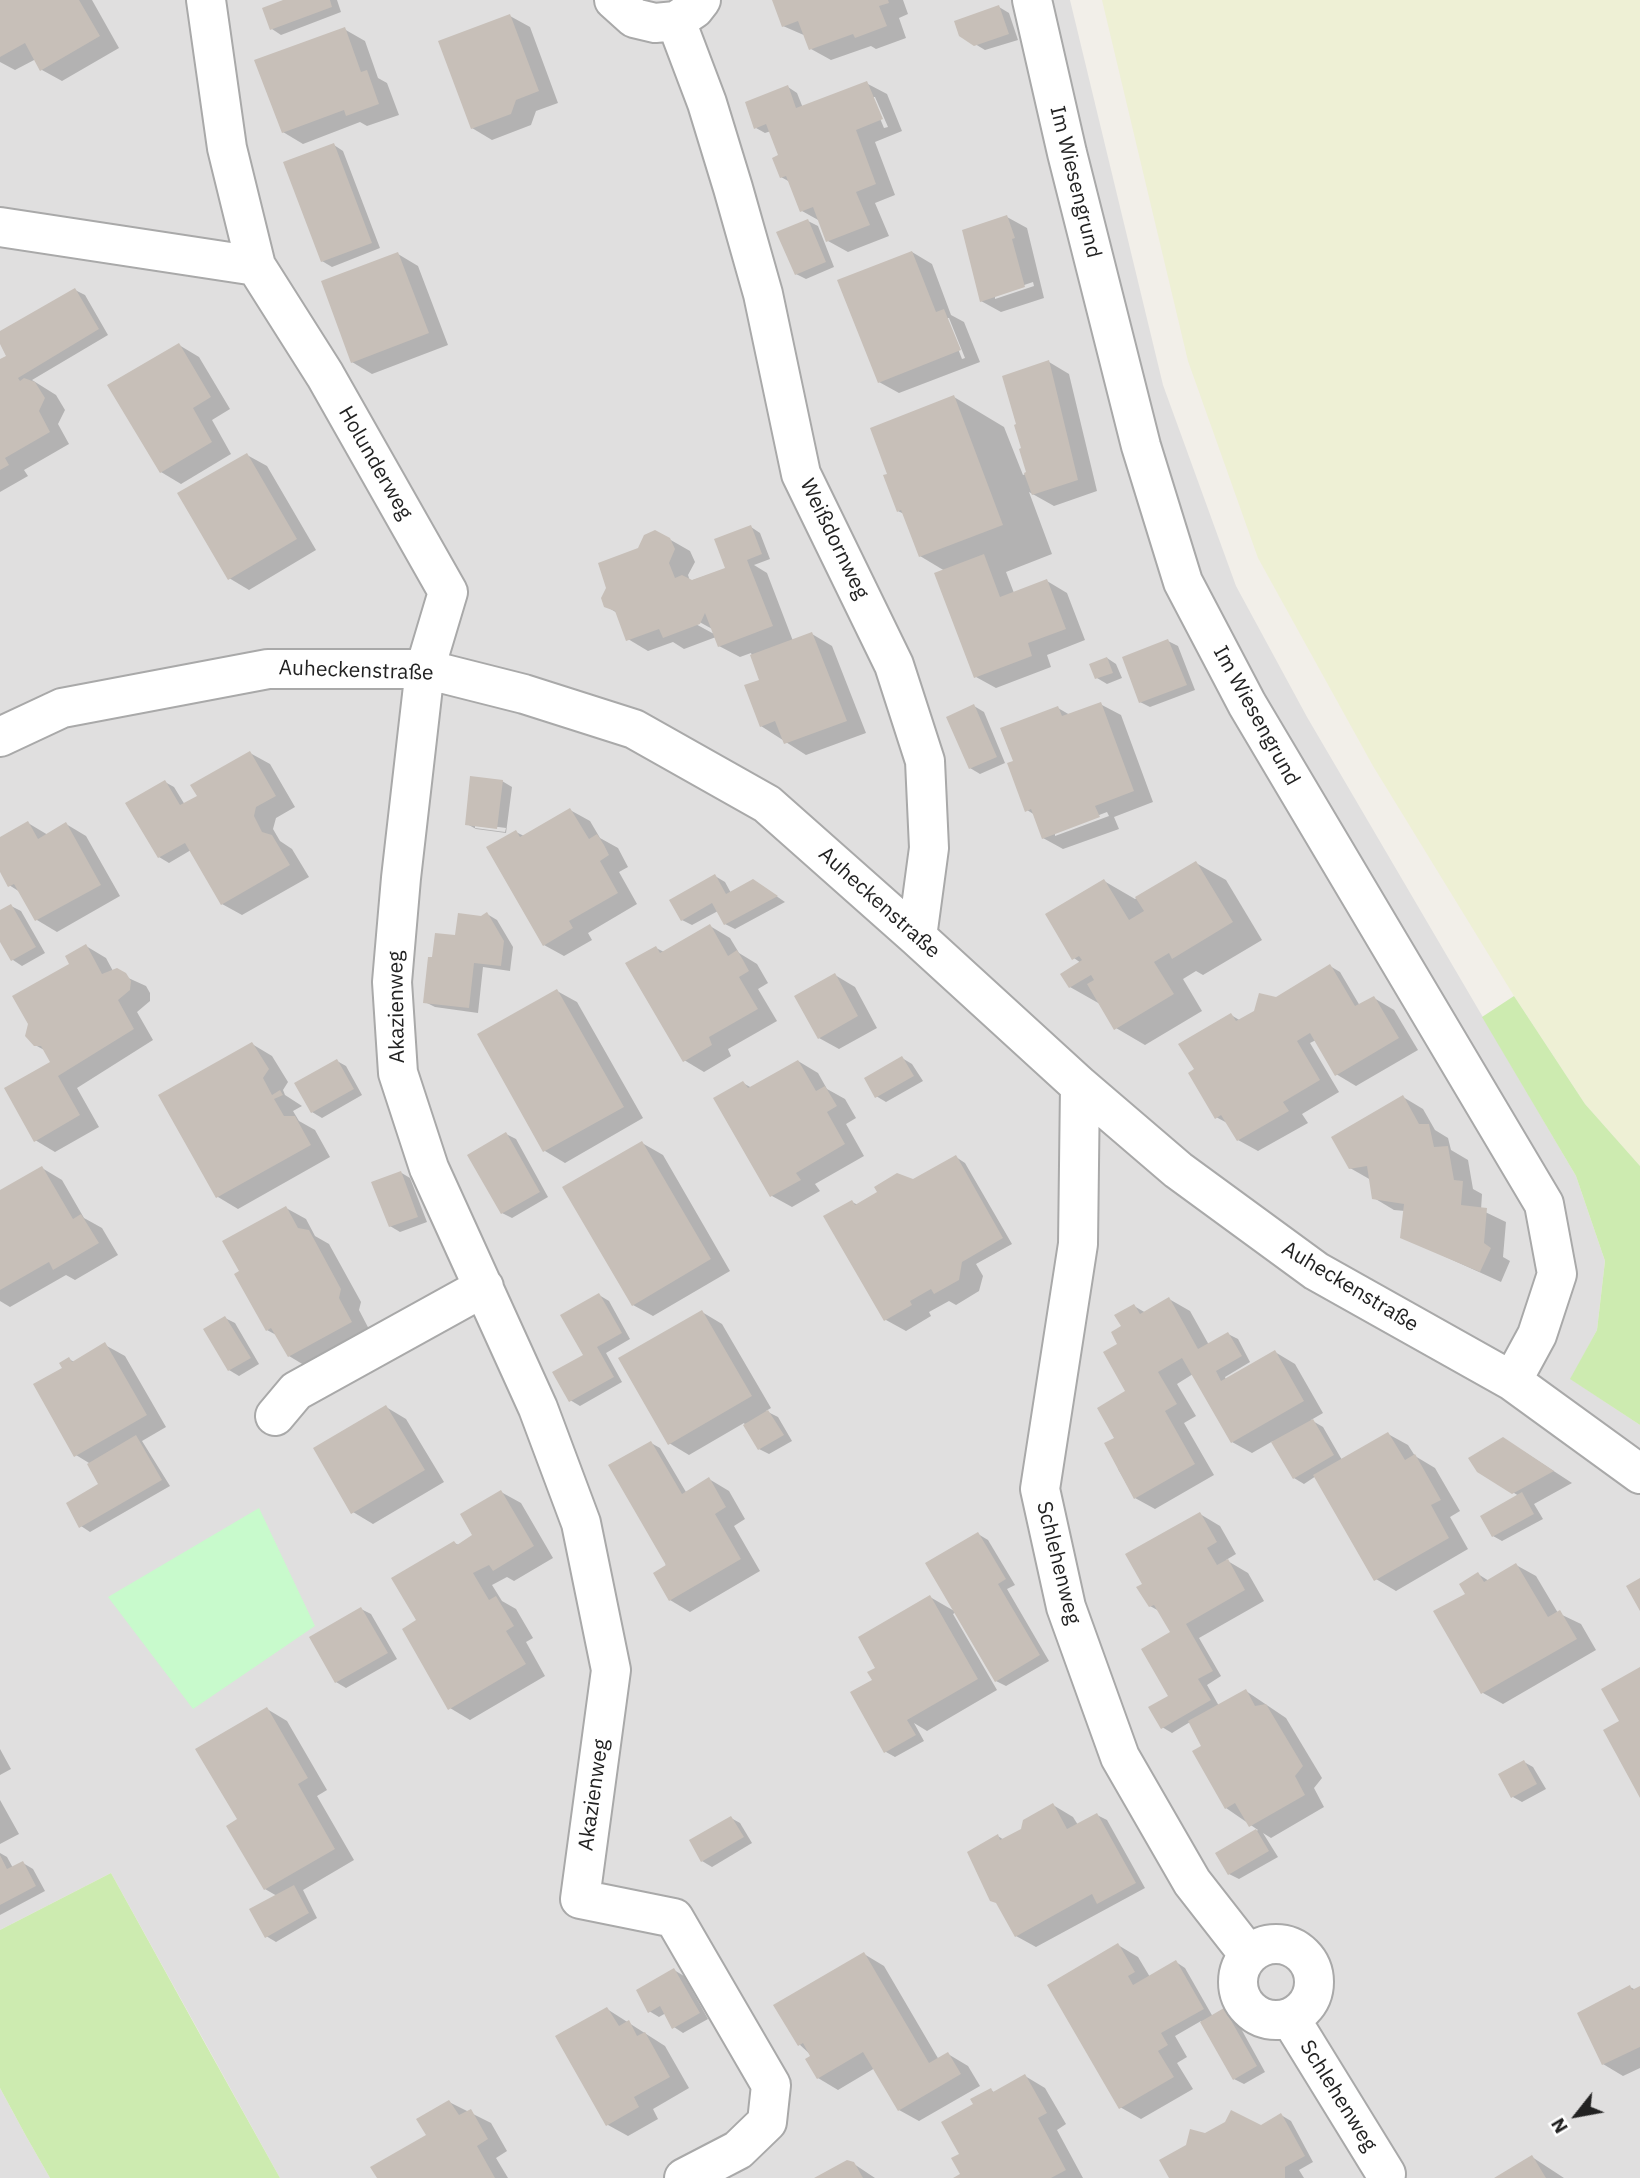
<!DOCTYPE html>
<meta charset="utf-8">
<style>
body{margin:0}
#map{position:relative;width:1640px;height:2178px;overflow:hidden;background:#f2efe9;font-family:"IBM Plex Sans",sans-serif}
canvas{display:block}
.north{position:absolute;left:1542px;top:2080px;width:70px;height:70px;-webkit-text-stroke:5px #fff;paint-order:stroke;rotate:239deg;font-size:19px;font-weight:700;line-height:28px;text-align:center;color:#222}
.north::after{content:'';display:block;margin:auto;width:24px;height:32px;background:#222;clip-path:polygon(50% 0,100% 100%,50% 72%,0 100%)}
</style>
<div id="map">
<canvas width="1640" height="2178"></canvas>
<div class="north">N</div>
</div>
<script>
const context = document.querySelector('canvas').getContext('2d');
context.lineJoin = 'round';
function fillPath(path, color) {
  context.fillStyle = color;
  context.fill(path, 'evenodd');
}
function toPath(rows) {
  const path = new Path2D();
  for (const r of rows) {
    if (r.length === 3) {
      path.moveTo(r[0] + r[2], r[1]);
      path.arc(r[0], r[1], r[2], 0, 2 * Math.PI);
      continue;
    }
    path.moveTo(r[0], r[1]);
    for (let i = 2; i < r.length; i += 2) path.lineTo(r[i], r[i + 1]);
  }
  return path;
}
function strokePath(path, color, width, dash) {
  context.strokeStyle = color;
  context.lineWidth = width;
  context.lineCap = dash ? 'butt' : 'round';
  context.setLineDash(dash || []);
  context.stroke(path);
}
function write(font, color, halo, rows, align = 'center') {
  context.font = font + ' "IBM Plex Sans",sans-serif';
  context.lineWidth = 5;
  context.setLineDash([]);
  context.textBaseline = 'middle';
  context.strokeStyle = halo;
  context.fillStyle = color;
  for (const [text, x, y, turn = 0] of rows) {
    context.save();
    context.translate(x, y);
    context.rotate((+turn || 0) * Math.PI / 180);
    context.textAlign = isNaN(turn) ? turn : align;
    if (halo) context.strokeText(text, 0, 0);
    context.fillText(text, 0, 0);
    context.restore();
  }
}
const residential = toPath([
 [0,0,1070,0,1163,385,1236,586,1307,717,1576,1176,1605,1261,1597,1330,1571,1379,1640,1425,1640,2178,280,2178,111,1873,0,1930],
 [0,2088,26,2136,50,2178,0,2178]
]);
const farmland = toPath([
 [1102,0,1640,0,1640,1166,1585,1104,1514,996,1373,766,1258,558,1188,361]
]);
const grass = toPath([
 [1514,996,1585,1104,1640,1166,1640,1425,1570,1379,1597,1330,1605,1261,1576,1176,1482,1017],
 [111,1873,202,2038,280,2178,50,2178,26,2136,0,2088,0,1930]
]);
const park = toPath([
 [259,1508,315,1626,193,1709,108,1597]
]);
const shadow = toPath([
 [0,0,92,0,119,48,62,81,42,70,36,59,15,70,0,62],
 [288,0,337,0,341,12,281,35,272,29],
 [774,0,903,0,908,14,899,18,906,38,876,49,871,46,831,60,811,49,806,36,783,26],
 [999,7,1009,13,1018,40,985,50,975,44],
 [510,16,530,27,558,103,536,111,531,125,492,140,472,128],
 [344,29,365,41,378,78,387,83,399,115,367,126,360,122,303,144,283,132],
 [866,83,887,94,902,131,875,142,895,195,875,203,889,236,848,252,828,241,820,221,802,211,790,182,781,177,781,156,771,131,765,133,756,128,788,87,797,93,803,108],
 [871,97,875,97,888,127,884,128],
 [334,145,343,151,380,248,332,267,322,261],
 [1007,217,1027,228,1044,298,1001,312,981,301],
 [1033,282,1034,286,995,299,995,295],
 [808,221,818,226,834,267,806,279,796,274],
 [912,252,932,264,951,315,964,322,980,362,899,393,879,382],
 [946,318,949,318,965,358,962,359],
 [398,254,418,266,448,345,372,374,352,362],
 [75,290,85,295,108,335,32,380,56,395,65,410,58,424,69,444,24,470,28,476,0,492,0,361,9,356,0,341,0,333],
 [179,345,199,357,230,409,212,420,231,454,181,484,161,472],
 [1049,362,1069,374,1097,491,1054,506,1029,492,1052,554,1006,572,1014,593,1047,581,1067,593,1085,640,1047,655,1051,667,996,688,976,677,945,571,920,556,904,514,898,511,954,397,1004,427,1023,475,1028,473],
 [247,455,267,466,316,550,249,590,229,578],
 [751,527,760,533,770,559,754,565,767,573,793,641,812,634,832,646,866,733,806,755,761,726,761,681,751,653,740,657,719,646,716,637,684,649,673,642,648,651,628,639,617,613,606,606,669,539,690,551,695,562,688,575,690,581,729,568],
 [694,619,714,630,714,634,692,622],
 [1168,641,1178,646,1195,690,1150,707,1140,702],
 [1107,658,1116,664,1122,678,1107,684,1097,678],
 [1100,704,1121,715,1153,802,1114,817,1119,829,1063,849,1043,838,1035,815,1027,810,1015,762,1058,708,1070,715],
 [1107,812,1109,816,1055,836,1055,832],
 [974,706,984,712,1005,763,980,774,970,768],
 [250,753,270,764,295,807,276,818,273,829,280,841,292,849,309,877,242,915,222,904,191,850,169,863,159,857,165,782,174,787,185,805,199,797],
 [502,781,512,787,506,833,476,829,467,824],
 [475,824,506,828,505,832,475,828],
 [570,810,590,821,600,838,618,848,628,867,619,872,637,904,588,933,592,940,564,956,544,945,516,832,524,836],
 [28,823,48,835,66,824,86,836,120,896,57,932,37,920,20,892,9,885,0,869,0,839],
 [1196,863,1226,880,1262,940,1203,975,1196,971,1183,979,1202,1011,1145,1045,1116,1028,1100,1004,1070,987,1081,963,1074,958,1104,881,1135,899],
 [715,876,725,882,731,893,763,887,785,902,735,929,725,924,718,911,692,925,682,920],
 [11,906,21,911,45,953,22,966,13,960,0,938,0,912],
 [487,914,497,920,513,947,510,971,483,967,478,1013,435,1007,425,1002,456,937],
 [710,926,730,938,739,953,757,964,768,983,758,989,777,1021,728,1049,731,1056,704,1072,684,1060,656,948,664,952],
 [86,946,106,958,113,971,146,986,150,993,150,1001,137,1012,153,1040,77,1088,99,1127,55,1152,35,1140,52,1063,46,1051,35,1045,72,964],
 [1330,966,1340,972,1360,1006,1374,998,1394,1010,1418,1050,1356,1086,1336,1074,1316,1040,1310,1043,1339,1092,1302,1114,1308,1123,1258,1151,1238,1140,1229,1124,1216,1117,1196,1070,1231,1015,1241,1021,1285,1002],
 [835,975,855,987,877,1028,839,1049,819,1038],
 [557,991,577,1002,643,1118,565,1163,545,1151],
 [252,1044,272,1056,288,1082,283,1090,285,1095,302,1106,293,1111,299,1121,315,1130,330,1157,238,1209,218,1197,160,1096],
 [902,1058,912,1064,923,1081,886,1102,876,1096],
 [337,1061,346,1066,362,1095,322,1118,312,1112],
 [798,1061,818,1073,827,1089,845,1099,856,1118,846,1124,864,1156,815,1184,820,1191,792,1207,772,1196,743,1083,752,1088],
 [1403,1097,1423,1109,1435,1130,1448,1138,1451,1150,1468,1160,1473,1189,1482,1194,1481,1210,1506,1222,1503,1257,1510,1261,1501,1282,1402,1237,1405,1211,1394,1210,1374,1198,1371,1180,1350,1168],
 [506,1134,516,1139,548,1197,512,1218,502,1213],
 [642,1143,663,1155,730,1271,653,1316,633,1305],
 [956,1157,965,1163,1012,1244,976,1264,983,1276,979,1291,956,1305,949,1301,929,1312,931,1316,906,1331,886,1320,852,1202,858,1205,880,1193,915,1180],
 [42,1168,62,1180,84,1218,102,1228,118,1255,75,1280,66,1275,10,1307,0,1301,0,1192],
 [400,1172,410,1178,427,1222,400,1232,390,1226],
 [286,1208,306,1219,315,1236,329,1244,361,1302,359,1310,371,1333,309,1368,289,1356,278,1336,267,1330,241,1272],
 [599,1295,609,1301,630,1339,606,1353,622,1382,580,1406,570,1400,585,1356],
 [1169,1299,1190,1311,1209,1345,1228,1334,1238,1339,1250,1362,1225,1377,1226,1380,1275,1352,1295,1364,1323,1413,1311,1420,1323,1427,1342,1460,1388,1434,1408,1445,1415,1456,1435,1468,1460,1511,1450,1517,1468,1549,1396,1591,1376,1579,1316,1476,1304,1484,1294,1478,1273,1441,1252,1453,1232,1442,1193,1374,1177,1384,1196,1416,1184,1423,1214,1475,1155,1509,1135,1498,1118,1469,1116,1439,1128,1392,1119,1344,1134,1306,1146,1313],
 [702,1312,722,1324,771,1408,766,1411,778,1417,792,1441,769,1454,759,1449,744,1423,689,1455,669,1443],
 [225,1318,235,1323,259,1364,239,1376,229,1370],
 [105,1345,125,1356,166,1427,142,1441,170,1486,90,1532,81,1526,101,1485,89,1463,76,1455,64,1368,69,1359,74,1362],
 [386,1407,406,1419,444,1482,373,1524,353,1512],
 [651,1443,660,1448,686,1492,709,1479,729,1491,745,1519,734,1526,760,1571,690,1612,670,1600],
 [1523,1451,1572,1483,1534,1504,1543,1519,1502,1541,1493,1536,1519,1496,1478,1471],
 [501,1492,521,1503,553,1558,514,1581,507,1577,492,1585,502,1601,516,1609,533,1638,526,1642,545,1676,470,1720,450,1708,418,1621,454,1543,459,1545,475,1536],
 [1200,1514,1220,1526,1236,1554,1226,1560,1248,1573,1264,1601,1199,1638,1221,1676,1207,1685,1219,1706,1246,1691,1286,1718,1322,1778,1314,1788,1324,1807,1271,1838,1263,1833,1278,1857,1239,1879,1229,1874,1217,1854,1258,1830,1226,1808,1204,1746,1190,1722,1172,1733,1162,1727,1171,1697,1174,1632,1161,1612,1150,1606,1144,1584],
 [978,1534,988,1540,1015,1585,1007,1589,1049,1661,1006,1686,996,1681],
 [1516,1565,1536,1576,1558,1613,1581,1624,1596,1650,1503,1704,1483,1693,1467,1594,1478,1574,1489,1581],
 [930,1597,956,1612,953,1614,997,1690,927,1731,914,1723,924,1741,895,1757,886,1752,874,1680],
 [361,1609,371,1614,397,1659,346,1688,336,1682],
 [267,1709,287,1721,327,1790,317,1796,354,1860,303,1890,317,1918,276,1942,266,1936,277,1896,265,1889,239,1820],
 [0,1749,11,1769,0,1775],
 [1524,1762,1533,1767,1546,1789,1522,1802,1513,1797],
 [0,1800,19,1834,0,1844],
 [1053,1805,1073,1817,1078,1825,1097,1815,1107,1820,1145,1888,1036,1947,1016,1936,998,1836,1004,1840,1023,1830],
 [731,1818,740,1823,752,1843,712,1867,702,1861],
 [0,1853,7,1857,13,1868,23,1863,33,1869,45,1891,0,1915],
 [1118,1945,1138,1957,1150,1977,1176,1962,1185,1968,1213,2017,1224,2010,1234,2016,1265,2072,1244,2084,1234,2079,1201,2021,1175,2036,1187,2057,1177,2063,1193,2089,1141,2119,1120,2107],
 [864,1954,884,1966,939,2060,948,2054,968,2066,980,2086,919,2121,899,2110,875,2068,838,2090,818,2078,813,2057,799,2044],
 [674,1970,684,1976,708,2019,683,2033,674,2027,666,2013,659,2017,649,2011],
 [1630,1987,1636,1990,1640,1988,1640,2068,1623,2076,1603,2064],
 [607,2009,665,2046,689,2088,653,2109,658,2119,628,2136,608,2125],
 [1025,2076,1045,2088,1066,2124,1057,2130,1083,2178,956,2178,962,2175,961,2155,975,2104,991,2090,995,2093],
 [449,2102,491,2123,507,2151,496,2158,508,2178,379,2178,428,2136],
 [1281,2115,1291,2121,1313,2162,1299,2170,1304,2178,1171,2178],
 [1532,2157,1564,2178,1497,2178],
 [854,2164,875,2178,819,2178]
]);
const building = toPath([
 [0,0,79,0,100,36,40,71,25,43,0,57],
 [283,0,330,0,332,7,270,30,262,8],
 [772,0,888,0,889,3,879,6,887,26,855,38,853,34,809,50,798,21,782,27],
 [999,5,1009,34,974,46,959,36,954,21],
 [510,14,539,91,516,100,511,114,471,129,438,41],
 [345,27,361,72,367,70,379,104,346,116,344,110,282,133,254,60],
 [867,81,883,119,856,130,876,184,856,192,870,225,826,242,813,207,800,212,786,176,780,178,772,158,778,155,766,124,754,129,745,102,788,85,796,108],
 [334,143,372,243,321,262,283,162],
 [1007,215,1015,238,1012,239,1025,287,980,302,962,230],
 [808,219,826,262,795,275,776,232],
 [912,251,936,312,944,309,961,350,878,383,837,280],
 [398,252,429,333,351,363,321,281],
 [75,288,99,329,18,378,20,381,24,378,35,382,45,398,39,411,50,432,5,458,9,465,0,470,0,359,6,356,0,344,0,331],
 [179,343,211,397,193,408,212,442,160,473,107,385],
 [1049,360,1078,480,1032,495,1024,473,1026,472,1019,449,1021,448,1014,425,1016,424,1002,376],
 [954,395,1003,525,919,557,901,510,897,512,883,475,887,474,870,428],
 [247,453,297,539,228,580,177,493],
 [751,525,762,554,747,560,773,626,718,647,705,613,700,624,663,638,659,629,626,641,615,611,604,607,601,598,606,588,598,563,638,548,644,535,655,530,670,538,675,549,669,563,675,578,682,575,692,580,725,568,714,539],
 [984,554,1000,597,1047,579,1066,629,1028,643,1032,656,974,678,934,573],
 [812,632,847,721,784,744,775,721,760,727,744,685,759,680,750,655],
 [1168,639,1187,685,1139,703,1122,657],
 [1107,657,1113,673,1095,679,1089,664],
 [1101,702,1134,791,1095,806,1100,817,1042,839,1031,809,1025,812,1007,763,1013,761,1000,728,1058,706,1062,716],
 [974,704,997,757,969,769,946,717],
 [250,751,276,796,256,807,254,816,262,832,272,835,290,865,221,905,185,843,158,858,125,803,165,780,180,805,197,796,190,785],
 [470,776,503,780,497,829,465,825],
 [570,808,589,839,597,834,604,845,609,855,600,861,618,893,569,921,573,928,543,946,486,847,516,830,520,837],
 [28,821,38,839,66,822,101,885,35,921,14,884,8,887,0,872,0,837],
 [1196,861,1233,922,1172,959,1169,953,1154,962,1174,994,1114,1030,1087,984,1094,980,1091,975,1069,988,1060,974,1082,960,1079,956,1072,960,1045,914,1104,879,1129,920,1144,911,1135,897],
 [715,874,726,894,753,879,778,896,724,925,712,903,681,921,669,900],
 [11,904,36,947,11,961,0,942,0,910],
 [487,912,504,941,501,966,474,963,469,1008,423,1003,428,957,432,957,435,933,455,935,458,913,481,916],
 [710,924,728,956,737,950,743,960,749,971,739,977,758,1009,709,1037,712,1045,683,1062,625,963,656,946,660,953],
 [86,944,102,974,117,968,126,973,131,981,130,990,118,1000,134,1029,58,1076,80,1115,34,1142,4,1088,50,1062,41,1046,34,1046,25,1036,28,1024,12,996,69,964,65,956],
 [1330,964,1355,1006,1374,996,1399,1038,1335,1076,1310,1033,1297,1041,1320,1080,1283,1102,1289,1111,1237,1141,1221,1115,1215,1119,1188,1073,1194,1069,1178,1044,1231,1013,1236,1021,1254,1011,1259,993,1276,997],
 [835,973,858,1016,818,1039,794,996],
 [557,989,624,1107,543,1152,477,1034],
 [252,1042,269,1069,263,1078,272,1095,280,1090,283,1095,274,1099,284,1116,295,1116,311,1145,216,1198,158,1095],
 [902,1056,914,1076,875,1098,864,1078],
 [337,1059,354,1089,311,1113,294,1083],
 [798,1060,816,1091,825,1086,837,1106,827,1112,845,1144,796,1173,801,1180,770,1197,713,1098,743,1081,748,1088],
 [1403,1095,1419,1124,1429,1124,1434,1147,1448,1146,1454,1180,1463,1181,1461,1205,1487,1208,1484,1243,1491,1248,1480,1272,1400,1238,1404,1204,1372,1199,1367,1166,1349,1169,1331,1137],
 [506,1132,540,1192,501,1214,467,1155],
 [642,1141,711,1259,632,1306,562,1187],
 [956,1155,1003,1238,962,1262,959,1280,934,1294,931,1289,910,1301,912,1305,884,1321,823,1216,852,1200,855,1205,877,1192,874,1187,897,1173,913,1179],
 [42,1166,73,1219,81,1214,99,1243,53,1270,49,1262,0,1290,0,1190],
 [401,1171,418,1217,389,1227,371,1182],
 [286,1206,298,1228,309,1230,341,1289,339,1298,352,1322,288,1357,271,1328,266,1331,234,1274,239,1271,222,1241],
 [599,1293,622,1333,597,1347,614,1377,569,1402,552,1372,583,1355,560,1315],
 [1169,1297,1198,1349,1228,1332,1242,1356,1216,1371,1221,1381,1275,1350,1304,1401,1231,1443,1182,1358,1158,1372,1177,1404,1165,1411,1195,1464,1134,1499,1104,1443,1114,1438,1097,1408,1125,1391,1103,1352,1117,1344,1111,1332,1121,1326,1114,1315,1134,1304,1140,1314],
 [702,1310,752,1396,668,1445,618,1358],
 [225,1316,251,1358,228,1371,203,1329],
 [105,1342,147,1415,74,1457,33,1384,62,1368,59,1363,69,1357,72,1362],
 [386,1405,425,1470,351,1514,313,1448],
 [768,1410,784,1435,758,1450,743,1425],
 [1313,1419,1334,1455,1293,1479,1271,1442],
 [1388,1432,1405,1460,1415,1454,1441,1500,1431,1505,1449,1538,1374,1581,1313,1475],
 [136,1435,162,1480,79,1528,66,1503,98,1484,87,1464],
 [1503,1437,1554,1471,1512,1494,1477,1472,1468,1458],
 [651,1441,682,1494,709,1477,726,1507,715,1514,741,1559,669,1601,653,1573,666,1565,608,1465],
 [501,1490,534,1546,493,1571,489,1565,473,1573,489,1600,496,1596,514,1626,506,1631,526,1664,448,1710,402,1629,416,1620,391,1578,454,1541,457,1545,472,1535,460,1514],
 [1522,1492,1534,1514,1492,1537,1480,1516],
 [1200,1512,1217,1542,1207,1548,1217,1565,1228,1559,1245,1590,1186,1624,1213,1671,1198,1679,1211,1700,1161,1729,1148,1707,1168,1696,1141,1649,1170,1632,1154,1605,1149,1607,1136,1587,1142,1584,1125,1554],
 [978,1532,1006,1579,998,1584,1040,1655,995,1682,925,1563],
 [1516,1563,1548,1617,1560,1610,1577,1639,1481,1694,1433,1611,1465,1594,1459,1584,1478,1572,1484,1582],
 [1640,1578,1640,1611,1626,1586],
 [930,1595,978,1679,907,1720,916,1735,884,1753,850,1692,872,1680,867,1672,875,1668,858,1637],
 [361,1607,388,1653,335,1683,309,1637],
 [1640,1667,1640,1798,1603,1730,1619,1721,1601,1689],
 [1246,1689,1255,1706,1266,1704,1303,1766,1295,1776,1305,1795,1249,1827,1235,1803,1225,1809,1192,1751,1201,1746,1188,1721],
 [267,1707,308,1778,298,1784,335,1849,264,1890,226,1826,237,1819,195,1749],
 [1524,1760,1537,1784,1511,1798,1498,1774],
 [1053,1803,1067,1829,1097,1813,1136,1883,1097,1904,1092,1894,1015,1937,996,1903,990,1901,967,1852,998,1834,1000,1840,1021,1829,1023,1820],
 [731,1816,744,1837,701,1862,689,1840],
 [1256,1829,1269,1851,1228,1875,1215,1853],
 [0,1855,7,1869,23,1861,36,1886,0,1905],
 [294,1885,309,1913,265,1938,249,1909],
 [1118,1943,1135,1972,1128,1976,1133,1985,1176,1960,1204,2009,1161,2033,1168,2045,1158,2051,1174,2077,1119,2109,1047,1985],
 [864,1952,929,2063,948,2052,961,2074,898,2111,863,2052,817,2079,805,2059,810,2056,803,2043,798,2046,773,2005],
 [674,1968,700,2013,672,2029,660,2006,648,2013,636,1990],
 [1630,1985,1632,1990,1640,1986,1640,2047,1602,2065,1577,2013],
 [607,2007,619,2026,629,2020,637,2036,645,2032,670,2077,634,2097,639,2107,606,2126,555,2036],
 [1224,2008,1257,2066,1233,2080,1200,2022],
 [1025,2074,1047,2113,1038,2118,1066,2170,1051,2178,953,2178,960,2174,951,2158,959,2154,941,2122,973,2104,970,2099,991,2088,993,2092],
 [449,2100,459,2115,471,2109,488,2139,477,2146,495,2178,377,2178,370,2167,426,2135,416,2119],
 [1231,2110,1261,2125,1281,2113,1305,2156,1285,2167,1285,2178,1169,2178,1159,2160,1186,2145,1190,2129,1205,2133,1225,2122],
 [1532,2155,1546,2178,1494,2178],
 [847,2160,854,2162,863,2178,814,2178]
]);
const minor = toPath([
 [206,0,227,148,256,266,325,375,448,592,425,669,401,878,392,982,398,1073,429,1168,538,1408,581,1523,611,1670,580,1899,674,1918,771,2085,767,2122,738,2150,684,2178],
 [614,0,634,18,655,23,676,21,694,9,701,0],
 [1032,0,1067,153,1141,446,1183,582,1247,704,1544,1204,1557,1274,1537,1335,1512,1381],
 [676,21,707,103,733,188,763,294,801,474,894,665,925,761,929,848,917,937],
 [0,227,256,266],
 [0,737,62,708,268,669,425,669,524,694,634,729,767,804,917,937,1080,1086,1178,1170,1316,1271,1512,1381,1640,1474],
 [1080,1086,1078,1244,1040,1489,1066,1607,1120,1757,1192,1882,1249,1955],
 [275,1416,296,1391,484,1287],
 [1276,1982,38],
 [1290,2018,1386,2174]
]);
const streetNames = [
 ["Im Wiesengrund",1075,182,76],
 ["Holunderweg",375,463,60],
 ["Weißdornweg",834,539,64],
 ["Auheckenstraße",356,671,2],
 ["Im Wiesengrund",1256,716,61],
 ["Auheckenstraße",879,903,42],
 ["Akazienweg",397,1007,-91],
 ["Auheckenstraße",1350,1287,31],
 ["Schlehenweg",1058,1563,76],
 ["Akazienweg",594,1795,-82],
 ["Schlehenweg",1338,2096,58]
];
fillPath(residential, '#e0dfdf');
fillPath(farmland, '#eef0d5');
fillPath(grass, '#cdebb0');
fillPath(park, '#c8facc');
fillPath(shadow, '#0003');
fillPath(building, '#c7bfb8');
strokePath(minor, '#a9a9a9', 42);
strokePath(minor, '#fff', 38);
write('21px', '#222', '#fff', streetNames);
</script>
